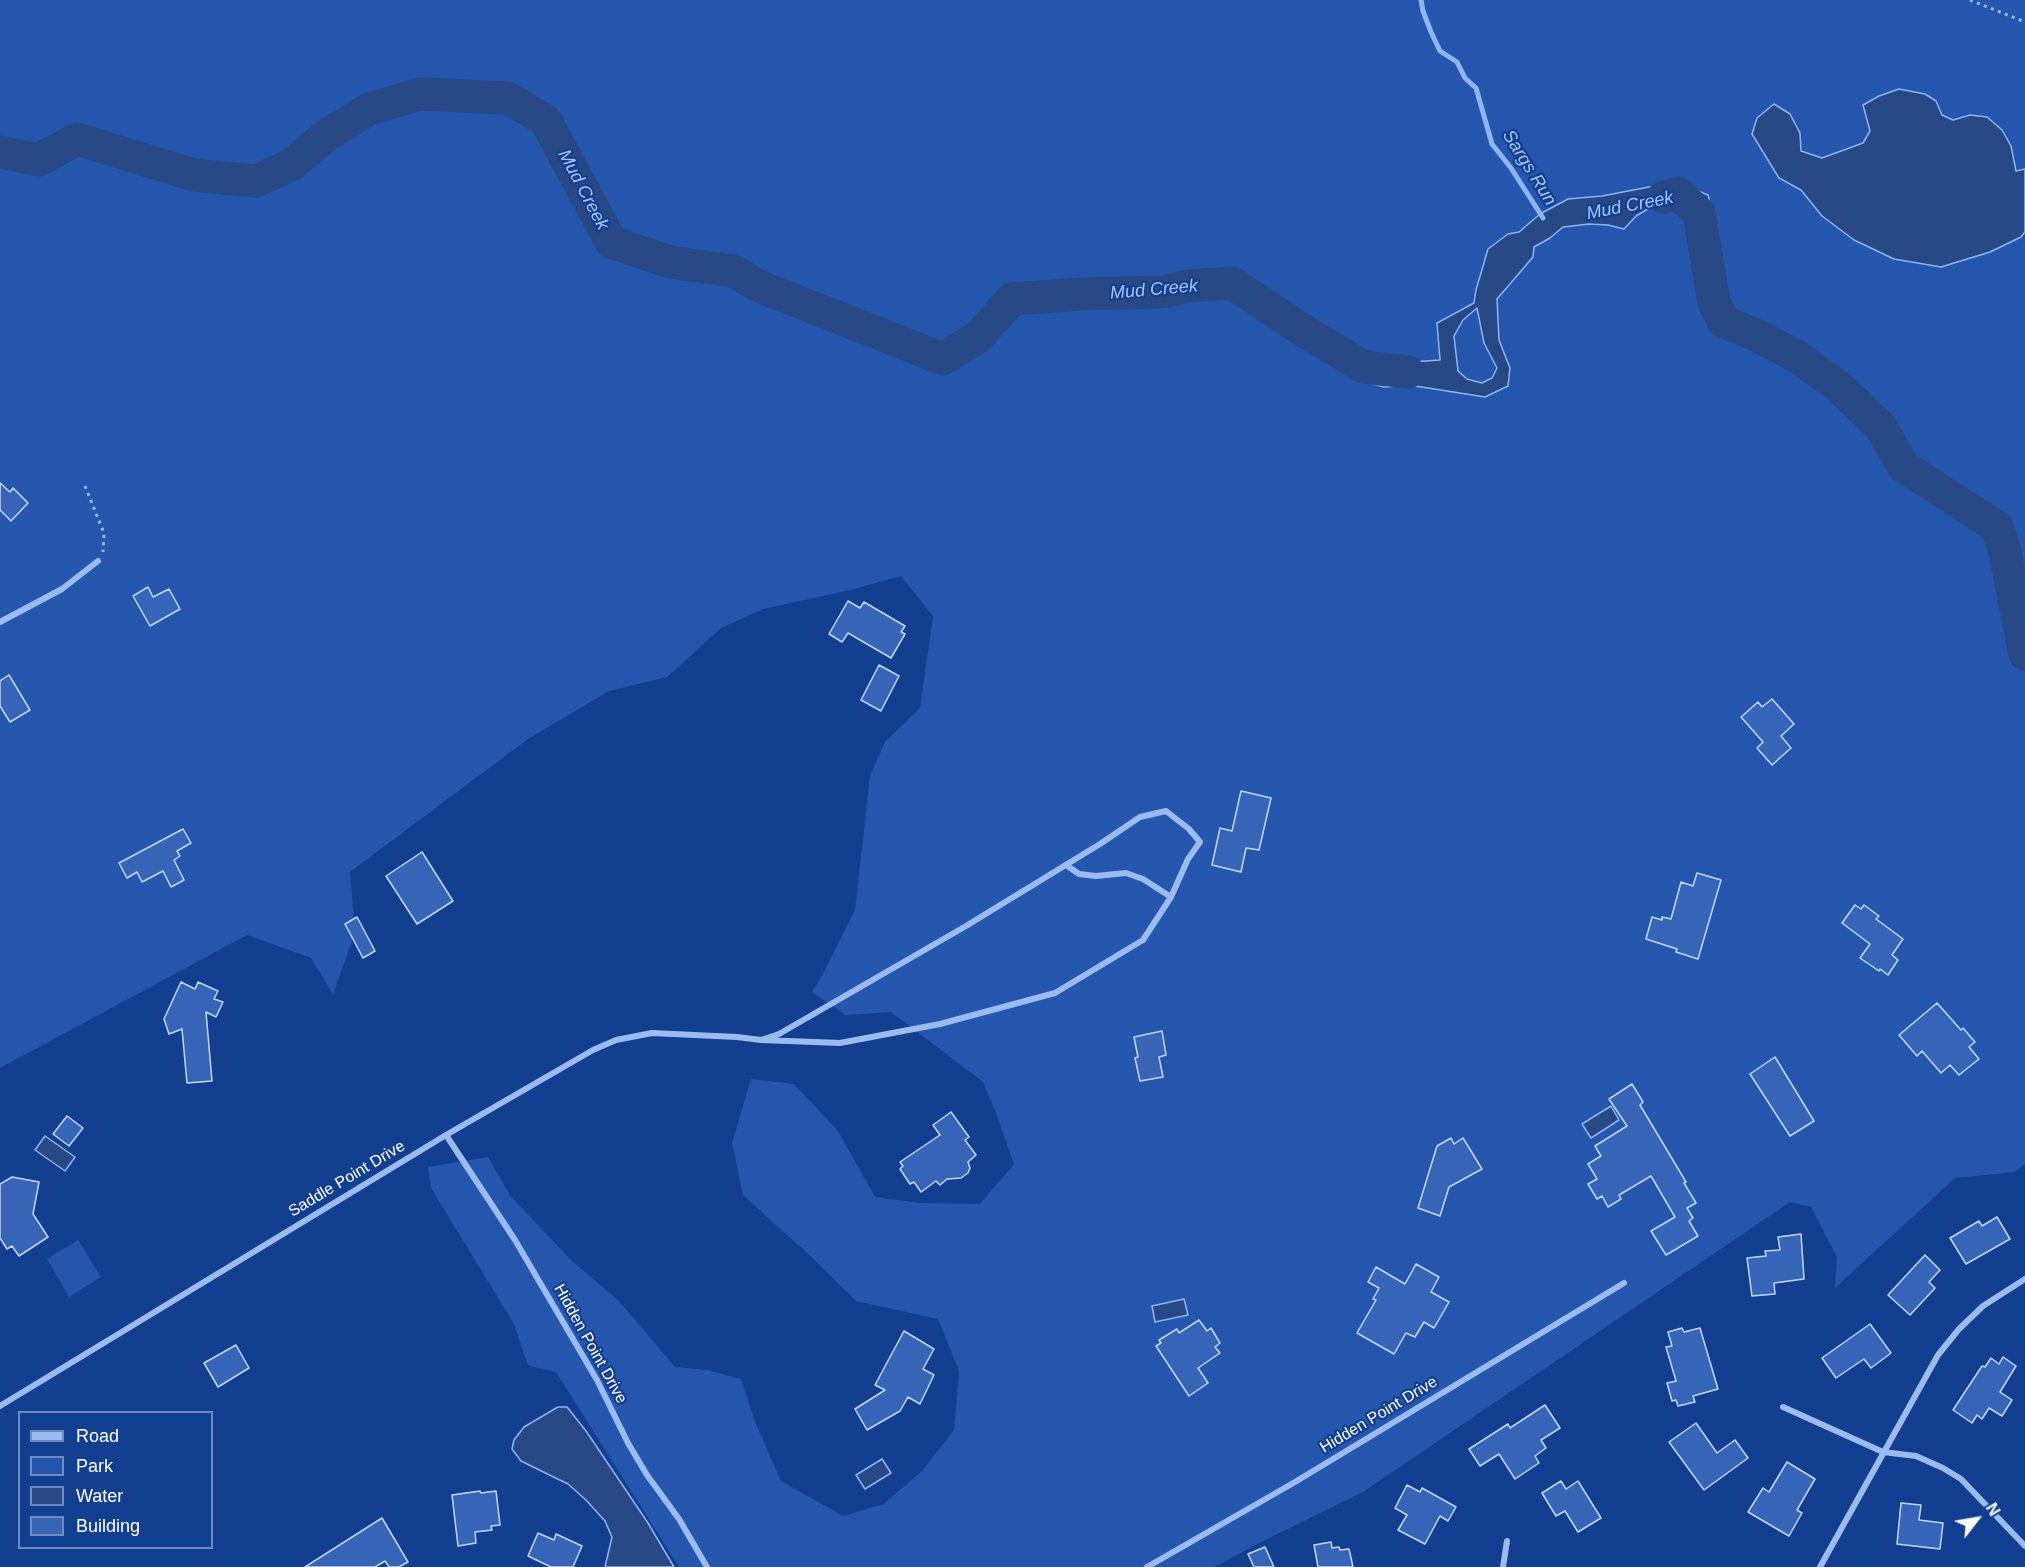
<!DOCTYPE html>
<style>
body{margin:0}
#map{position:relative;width:2025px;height:1567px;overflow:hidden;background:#123e8f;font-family:Arial,sans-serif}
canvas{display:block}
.legend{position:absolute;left:18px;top:1411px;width:195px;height:138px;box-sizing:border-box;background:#123e8f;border:2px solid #718bbc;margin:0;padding:8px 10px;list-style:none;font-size:18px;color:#fff}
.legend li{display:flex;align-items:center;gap:12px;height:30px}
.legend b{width:30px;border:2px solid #718bbc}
.north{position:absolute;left:1947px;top:1489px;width:60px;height:60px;-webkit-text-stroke:4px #123e8f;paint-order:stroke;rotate:59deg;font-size:16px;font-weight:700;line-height:24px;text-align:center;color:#fff}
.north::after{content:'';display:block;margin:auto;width:21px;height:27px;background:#fff;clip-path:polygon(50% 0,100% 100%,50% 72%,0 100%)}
</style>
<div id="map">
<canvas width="2025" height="1567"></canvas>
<ul class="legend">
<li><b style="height:8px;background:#9cbbf2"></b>Road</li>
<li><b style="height:16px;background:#2456ae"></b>Park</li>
<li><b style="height:16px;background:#274885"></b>Water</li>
<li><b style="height:16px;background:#3664b6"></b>Building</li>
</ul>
<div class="north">N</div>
</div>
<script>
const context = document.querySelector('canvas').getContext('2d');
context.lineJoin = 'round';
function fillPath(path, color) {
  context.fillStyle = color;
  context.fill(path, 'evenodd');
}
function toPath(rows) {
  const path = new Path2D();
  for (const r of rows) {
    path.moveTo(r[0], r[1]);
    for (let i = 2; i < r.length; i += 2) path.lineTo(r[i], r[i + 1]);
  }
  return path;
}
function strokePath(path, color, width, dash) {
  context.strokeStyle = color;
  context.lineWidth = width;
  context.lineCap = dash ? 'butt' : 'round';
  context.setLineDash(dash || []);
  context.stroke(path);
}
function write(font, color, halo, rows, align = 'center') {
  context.font = font + ' Arial,sans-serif';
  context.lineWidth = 4.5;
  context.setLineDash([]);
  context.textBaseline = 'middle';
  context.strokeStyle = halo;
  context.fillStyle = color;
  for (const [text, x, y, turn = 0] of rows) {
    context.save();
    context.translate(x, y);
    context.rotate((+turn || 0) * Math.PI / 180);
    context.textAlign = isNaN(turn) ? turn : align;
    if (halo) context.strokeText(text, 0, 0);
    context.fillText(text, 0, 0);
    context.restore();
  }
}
const green = toPath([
 [0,0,2025,0,2025,1164,2015,1172,1955,1178,1835,1288,1837,1257,1811,1207,1790,1202,1363,1492,1261,1542,1215,1567,679,1567,556,1372,530,1366,527,1363,514,1324,431,1188,428,1167,488,1157,511,1197,572,1261,619,1301,675,1367,707,1370,741,1379,755,1422,781,1481,843,1516,884,1504,922,1471,954,1430,959,1371,938,1319,856,1301,807,1253,743,1195,732,1143,751,1079,794,1084,838,1131,875,1197,920,1203,980,1204,1014,1164,996,1113,983,1082,891,1012,846,1015,812,992,823,974,855,910,870,776,885,742,920,708,933,616,901,576,850,590,763,609,721,628,667,677,609,691,528,739,350,872,355,933,333,994,311,958,247,935,0,1068],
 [78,1240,101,1277,69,1297,47,1259]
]);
const water = toPath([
 [1899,89,1925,94,1936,101,1942,115,1953,120,1970,115,1987,117,2002,130,2011,146,2016,171,2025,169,2025,232,2021,237,1990,252,1941,267,1894,259,1854,240,1822,216,1801,190,1779,178,1752,134,1757,118,1774,104,1790,114,1800,133,1801,151,1822,158,1863,143,1870,131,1863,105,1879,96,1899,89],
 [1675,182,1708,195,1711,208,1683,218,1674,210,1651,207,1636,216,1624,229,1608,225,1589,224,1563,227,1550,238,1534,247,1533,257,1497,299,1499,340,1510,368,1508,386,1485,397,1409,385,1384,387,1357,379,1370,355,1411,362,1440,360,1437,323,1474,303,1476,290,1488,249,1508,234,1519,232,1540,214,1568,199,1602,196,1675,182],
 [1477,308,1484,343,1497,368,1492,378,1482,383,1467,379,1458,371,1454,336,1463,320,1477,308],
 [1611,1106,1619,1120,1591,1138,1582,1124,1611,1106],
 [45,1136,75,1157,65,1171,35,1150,45,1136],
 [1184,1299,1188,1315,1155,1322,1152,1306,1184,1299],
 [558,1407,567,1407,586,1431,648,1523,674,1567,605,1567,612,1537,605,1521,586,1500,568,1484,521,1461,512,1449,514,1440,524,1427,558,1407],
 [882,1459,891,1473,865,1489,856,1475,882,1459]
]);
const stream = toPath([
 [1421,0,1423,11,1431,32,1440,51,1457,62,1465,78,1476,88,1492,144,1511,168,1543,218]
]);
const river = toPath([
 [0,152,39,160,77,139,194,175,256,181,291,165,327,135,369,109,420,94,508,98,546,121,611,242,670,262,733,271,761,287,943,359,979,336,1012,299,1082,294,1163,292,1188,286,1232,283,1296,326,1364,367,1408,372],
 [1663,197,1678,193,1699,213,1714,302,1724,322,1752,333,1798,357,1839,387,1881,427,1903,466,1997,527,2005,552,2025,654]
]);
const building = toPath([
 [0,483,10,492,13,488,28,503,11,521,0,510,0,483],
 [148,587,153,597,169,589,180,609,150,626,133,596,148,587],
 [848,601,860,608,864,602,905,626,901,632,905,634,891,658,848,633,842,642,829,634,848,601],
 [879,665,899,676,881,711,861,700,879,665],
 [9,675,30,710,10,722,0,706,0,681,9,675],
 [1772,699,1794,724,1781,736,1791,748,1772,765,1757,748,1763,742,1741,717,1758,702,1762,707,1772,699],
 [1241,791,1271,798,1259,850,1246,848,1241,872,1212,865,1220,828,1232,831,1241,791],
 [183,829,191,843,177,851,180,856,174,860,184,880,171,887,163,871,142,882,137,872,127,878,119,863,183,829],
 [422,852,453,901,417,924,386,876,422,852],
 [1697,873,1721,880,1698,959,1676,952,1677,949,1646,939,1652,917,1662,920,1662,917,1671,919,1681,882,1693,886,1697,873],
 [1855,905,1861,909,1864,905,1879,916,1876,919,1903,939,1892,955,1898,960,1888,975,1880,969,1879,971,1860,958,1870,944,1842,923,1855,905],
 [357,917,375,951,363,958,345,924,357,917],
 [181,982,195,989,198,982,218,991,214,999,223,1002,216,1017,206,1012,212,1081,187,1083,182,1029,169,1034,164,1019,181,982],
 [1937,1003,1961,1030,1963,1028,1975,1042,1969,1047,1979,1059,1959,1075,1950,1065,1941,1073,1922,1051,1917,1056,1899,1035,1937,1003],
 [1162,1031,1166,1055,1159,1057,1163,1077,1140,1081,1135,1058,1138,1057,1134,1037,1162,1031],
 [1775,1057,1814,1121,1790,1136,1750,1074,1775,1057],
 [1632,1084,1643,1102,1640,1105,1686,1182,1684,1183,1696,1203,1687,1208,1693,1218,1689,1221,1698,1236,1666,1255,1651,1231,1675,1217,1651,1176,1619,1195,1621,1199,1608,1207,1602,1196,1597,1199,1588,1184,1597,1179,1588,1164,1601,1156,1595,1146,1627,1126,1609,1099,1632,1084],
 [951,1112,969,1137,965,1140,976,1155,968,1162,970,1168,968,1173,961,1178,947,1179,940,1185,936,1181,921,1192,914,1182,910,1184,900,1169,903,1166,900,1162,940,1135,933,1125,951,1112],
 [67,1116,83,1128,69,1146,53,1134,67,1116],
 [1451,1138,1454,1144,1463,1138,1482,1169,1449,1187,1440,1216,1418,1208,1437,1146,1451,1138],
 [12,1177,39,1182,33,1214,48,1237,19,1256,12,1246,7,1249,0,1238,0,1184,12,1177],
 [1997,1217,2010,1239,1966,1264,1950,1238,1979,1221,1982,1226,1997,1217],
 [1801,1234,1804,1279,1774,1283,1775,1294,1752,1296,1747,1258,1766,1256,1765,1251,1780,1250,1778,1237,1801,1234],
 [1925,1255,1940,1270,1929,1282,1935,1288,1910,1315,1888,1295,1925,1255],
 [1416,1264,1439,1277,1431,1292,1449,1302,1434,1328,1424,1322,1415,1337,1406,1333,1394,1354,1357,1333,1376,1300,1373,1299,1379,1288,1368,1282,1376,1267,1405,1284,1416,1264],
 [1199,1320,1207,1331,1211,1328,1220,1343,1215,1347,1220,1353,1198,1368,1208,1383,1189,1396,1156,1346,1161,1343,1159,1340,1177,1329,1179,1333,1199,1320],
 [1870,1324,1891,1353,1871,1368,1864,1359,1836,1378,1822,1358,1870,1324],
 [1682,1328,1684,1332,1700,1328,1718,1389,1693,1396,1695,1402,1678,1406,1676,1400,1672,1401,1667,1383,1676,1381,1666,1347,1672,1346,1668,1332,1682,1328],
 [904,1331,934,1349,923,1369,934,1375,920,1404,908,1397,900,1411,867,1430,855,1409,885,1390,875,1385,904,1331],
 [236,1345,249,1368,218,1387,204,1363,236,1345],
 [2003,1357,2016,1366,2000,1392,2012,1400,2002,1416,1989,1408,1982,1419,1977,1415,1972,1423,1953,1410,1982,1366,1985,1367,1991,1358,1999,1364,2003,1357],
 [1545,1405,1560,1428,1541,1440,1546,1448,1535,1456,1539,1463,1515,1479,1499,1454,1480,1466,1469,1449,1508,1424,1510,1428,1545,1405],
 [1696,1423,1717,1453,1735,1440,1748,1458,1704,1490,1669,1442,1696,1423],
 [1787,1462,1815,1479,1797,1510,1802,1513,1789,1536,1748,1512,1763,1488,1769,1492,1787,1462],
 [1561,1481,1566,1489,1578,1481,1601,1518,1578,1532,1565,1511,1556,1516,1542,1493,1561,1481],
 [1407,1485,1420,1492,1422,1488,1456,1507,1448,1521,1440,1516,1425,1544,1398,1530,1407,1515,1395,1508,1407,1485],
 [480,1491,481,1493,496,1491,500,1525,491,1526,492,1530,475,1532,476,1543,458,1546,452,1495,480,1491],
 [1901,1503,1921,1505,1919,1520,1943,1523,1940,1549,1897,1544,1901,1503],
 [382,1518,408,1562,399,1567,389,1567,385,1561,375,1567,305,1567,382,1518],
 [538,1533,554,1540,556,1534,582,1546,573,1567,551,1567,528,1556,538,1533],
 [1331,1542,1332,1548,1339,1547,1340,1550,1349,1549,1353,1567,1318,1567,1314,1545,1331,1542],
 [1265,1547,1274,1567,1254,1567,1248,1554,1265,1547]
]);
const path = toPath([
 [1970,0,2025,22],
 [85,486,104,533,103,552]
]);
const minor = toPath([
 [0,622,62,589,98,561],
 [1066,865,1079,874,1096,876,1126,873,1143,879,1171,897],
 [446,1135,515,1240,597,1380,628,1443,647,1475,679,1519,707,1567],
 [0,1406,446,1135,593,1050,616,1040,652,1033,737,1037,761,1040,840,1043,940,1024,1055,993,1143,940,1171,897,1188,859,1200,842,1189,829,1166,811,1140,817,1100,844,966,926,779,1034,761,1040],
 [1783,1407,1883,1452,1916,1456,1943,1468,1961,1479,2025,1546],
 [1147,1567,1295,1482,1624,1283],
 [1503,1567,1507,1541],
 [1820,1567,1938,1355,1959,1329,1983,1306,2025,1279]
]);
const streetNames = [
 ["Saddle Point Drive",347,1179,-31],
 ["Hidden Point Drive",590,1344,61],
 ["Hidden Point Drive",1379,1415,-31]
];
const waterNames = [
 ["Sargs Run",1529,168,58],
 ["Mud Creek",583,190,62],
 ["Mud Creek",1630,206,-11],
 ["Mud Creek",1154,290,-5]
];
fillPath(green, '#2456ae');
fillPath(water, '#274885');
strokePath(water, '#8eb5f5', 1.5);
strokePath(stream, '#8eb5f5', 5);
strokePath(river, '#274885', 33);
fillPath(building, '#3664b6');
strokePath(building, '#c3d8fd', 1.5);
strokePath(path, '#9cbbf2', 3, [3, 4.5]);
strokePath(minor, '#9cbbf2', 6);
write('16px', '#fff', '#123e8f', streetNames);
write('italic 18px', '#a8c6f9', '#123e8f', waterNames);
</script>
